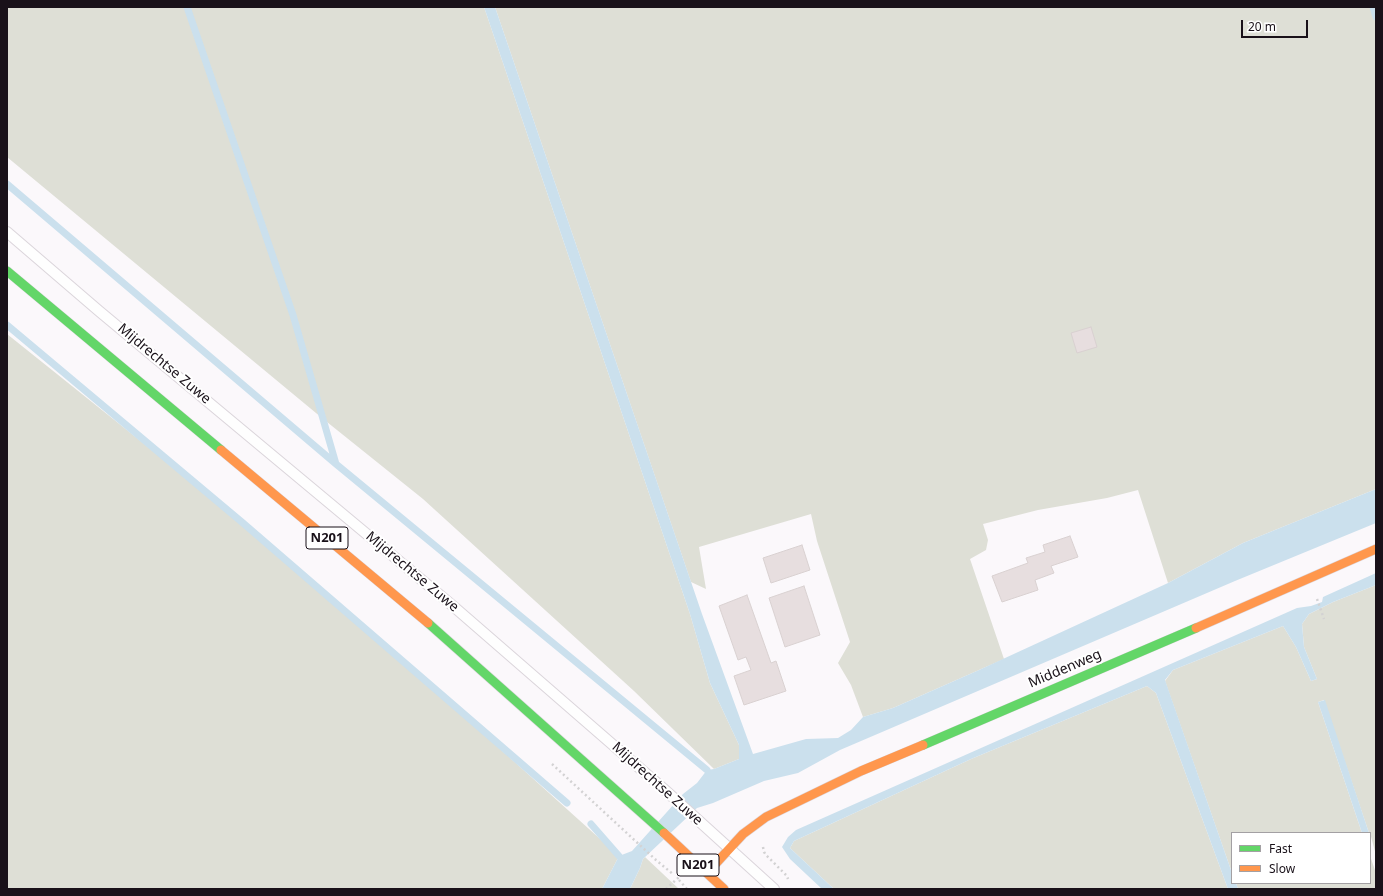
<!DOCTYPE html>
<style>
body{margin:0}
#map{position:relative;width:1383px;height:896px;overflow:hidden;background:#fbf8fb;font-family:"Noto Sans",sans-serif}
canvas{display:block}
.frame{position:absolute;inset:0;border:8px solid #191119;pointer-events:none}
.legend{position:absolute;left:1231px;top:832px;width:140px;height:52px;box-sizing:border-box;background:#fff;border:1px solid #a3a0a3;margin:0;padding:5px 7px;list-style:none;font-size:12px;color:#191119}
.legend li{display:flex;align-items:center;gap:8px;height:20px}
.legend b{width:20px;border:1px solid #a3a0a3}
.scale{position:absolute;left:1241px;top:20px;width:67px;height:18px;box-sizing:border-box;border:2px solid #191119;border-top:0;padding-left:5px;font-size:12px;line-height:14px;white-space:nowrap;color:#191119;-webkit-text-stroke:3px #fff;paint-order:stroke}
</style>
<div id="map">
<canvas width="1383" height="896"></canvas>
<div class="frame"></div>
<ul class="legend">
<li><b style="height:5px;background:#63d668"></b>Fast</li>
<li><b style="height:5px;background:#ff974d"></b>Slow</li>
</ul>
<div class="scale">20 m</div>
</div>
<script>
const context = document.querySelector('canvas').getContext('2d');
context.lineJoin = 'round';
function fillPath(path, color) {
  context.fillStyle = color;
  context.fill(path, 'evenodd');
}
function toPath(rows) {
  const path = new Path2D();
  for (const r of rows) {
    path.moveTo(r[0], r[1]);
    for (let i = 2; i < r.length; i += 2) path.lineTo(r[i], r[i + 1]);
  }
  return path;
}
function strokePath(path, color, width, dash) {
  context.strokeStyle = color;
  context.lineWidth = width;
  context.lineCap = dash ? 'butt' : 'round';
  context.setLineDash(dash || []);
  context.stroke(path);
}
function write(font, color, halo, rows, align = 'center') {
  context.font = font + ' "Noto Sans",sans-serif';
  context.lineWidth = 4;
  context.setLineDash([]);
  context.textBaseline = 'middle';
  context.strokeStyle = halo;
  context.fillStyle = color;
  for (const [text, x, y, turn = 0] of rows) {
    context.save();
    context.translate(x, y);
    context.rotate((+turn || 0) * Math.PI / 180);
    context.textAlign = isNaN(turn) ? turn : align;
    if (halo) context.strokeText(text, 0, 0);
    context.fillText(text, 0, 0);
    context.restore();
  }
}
const green = toPath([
 [7,7,484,7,690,614,710,683,739,745,739,759,714,769,634,691,423,499,322,418,7,157],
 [495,7,1376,7,1376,489,1243,543,1168,583,1138,490,1107,498,1038,510,983,524,988,540,986,550,970,559,1004,659,893,708,863,717,851,685,838,663,850,642,817,541,811,514,699,547,706,589,691,582],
 [7,334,243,523,408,666,619,856,602,889,7,889],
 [1376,585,1376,855,1370,833,1369,833,1324,700,1318,702,1362,833,1232,833,1232,873,1165,681,1173,670,1283,626,1296,647,1311,681,1317,679,1304,647,1302,624,1309,614,1333,602],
 [1147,686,1156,693,1228,889,834,889,790,848,794,841,971,759],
 [1370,856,1376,873,1376,889,1238,889,1236,883,1370,883],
 [645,857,679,889,630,889,640,868,643,859]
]);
const water = toPath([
 [484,7,495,7,702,614,753,754,806,739,838,738,851,730,863,717,893,708,979,670,1168,583,1243,543,1376,489,1376,523,1235,581,840,750,798,773,764,781,713,803,697,808,643,859,640,868,630,889,602,889,619,856,632,851,683,794,697,783,707,770,714,769,739,759,739,745,710,683,690,614],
 [1376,573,1376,585,1333,602,1309,614,1302,624,1304,647,1317,679,1311,681,1296,647,1283,626,1173,670,1165,680,1232,873,1232,883,1236,883,1238,889,1228,889,1156,693,1147,686,971,759,794,841,790,848,834,889,822,889,790,859,782,847,788,837,796,830,1297,608,1311,606,1322,602,1323,597],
 [1325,700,1369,833,1362,833,1318,702]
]);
const stream = toPath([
 [1373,7,1376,17],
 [7,184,336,464,293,315,187,7],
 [7,325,243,523,567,803],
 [336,464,707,770],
 [591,824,619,856]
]);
const building = toPath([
 [1091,327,1097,347,1077,353,1071,333,1091,327],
 [1070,536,1078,557,1051,566,1054,573,1035,580,1038,590,1002,602,992,576,1028,563,1026,558,1045,552,1043,545,1070,536],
 [802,545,810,570,771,583,763,558,802,545],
 [804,586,820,635,785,647,769,598,804,586],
 [747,595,771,663,776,661,786,691,744,705,734,676,751,670,746,657,738,660,719,606,747,595]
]);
const path = toPath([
 [1317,599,1324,619],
 [552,764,656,860,674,875],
 [763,847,764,852,766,855,787,876,788,879],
 [679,880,687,889],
 [666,889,679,877]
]);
const lane = toPath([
 [7,232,99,311,453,606,666,791,774,889]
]);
const fast = toPath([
 [7,271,221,450],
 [428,623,664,833],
 [923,745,1196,628]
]);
const slow = toPath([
 [221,450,428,623],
 [1196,628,1376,549],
 [664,833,724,889],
 [707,873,743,834,766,817,861,771,923,745]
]);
const shields = [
 [327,538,42],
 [698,865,42]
];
const shieldNames = [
 ["N201",327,538],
 ["N201",698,865]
];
const streetNames = [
 ["Mijdrechtse Zuwe",164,364,40],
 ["Mijdrechtse Zuwe",412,572,40],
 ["Middenweg",1065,669,-23],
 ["Mijdrechtse Zuwe",657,784,42]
];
fillPath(green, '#dedfd6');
fillPath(water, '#cbe0ed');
strokePath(stream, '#cbe0ed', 7);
fillPath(building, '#e7dedf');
strokePath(building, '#d9d1d1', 1);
strokePath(lane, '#dbd5db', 12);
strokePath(fast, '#dbd5db', 10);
strokePath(slow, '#dbd5db', 10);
strokePath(path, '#d3d2d3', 2.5, [2, 3]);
strokePath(lane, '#fefefe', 10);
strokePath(fast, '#63d668', 9);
strokePath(slow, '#ff974d', 9);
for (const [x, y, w] of shields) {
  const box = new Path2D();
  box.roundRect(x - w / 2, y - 11, w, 22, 3);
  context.fillStyle = '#fff';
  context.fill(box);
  strokePath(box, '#191119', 1);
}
write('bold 13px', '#191119', null, shieldNames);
write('14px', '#191119', '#fff', streetNames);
</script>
